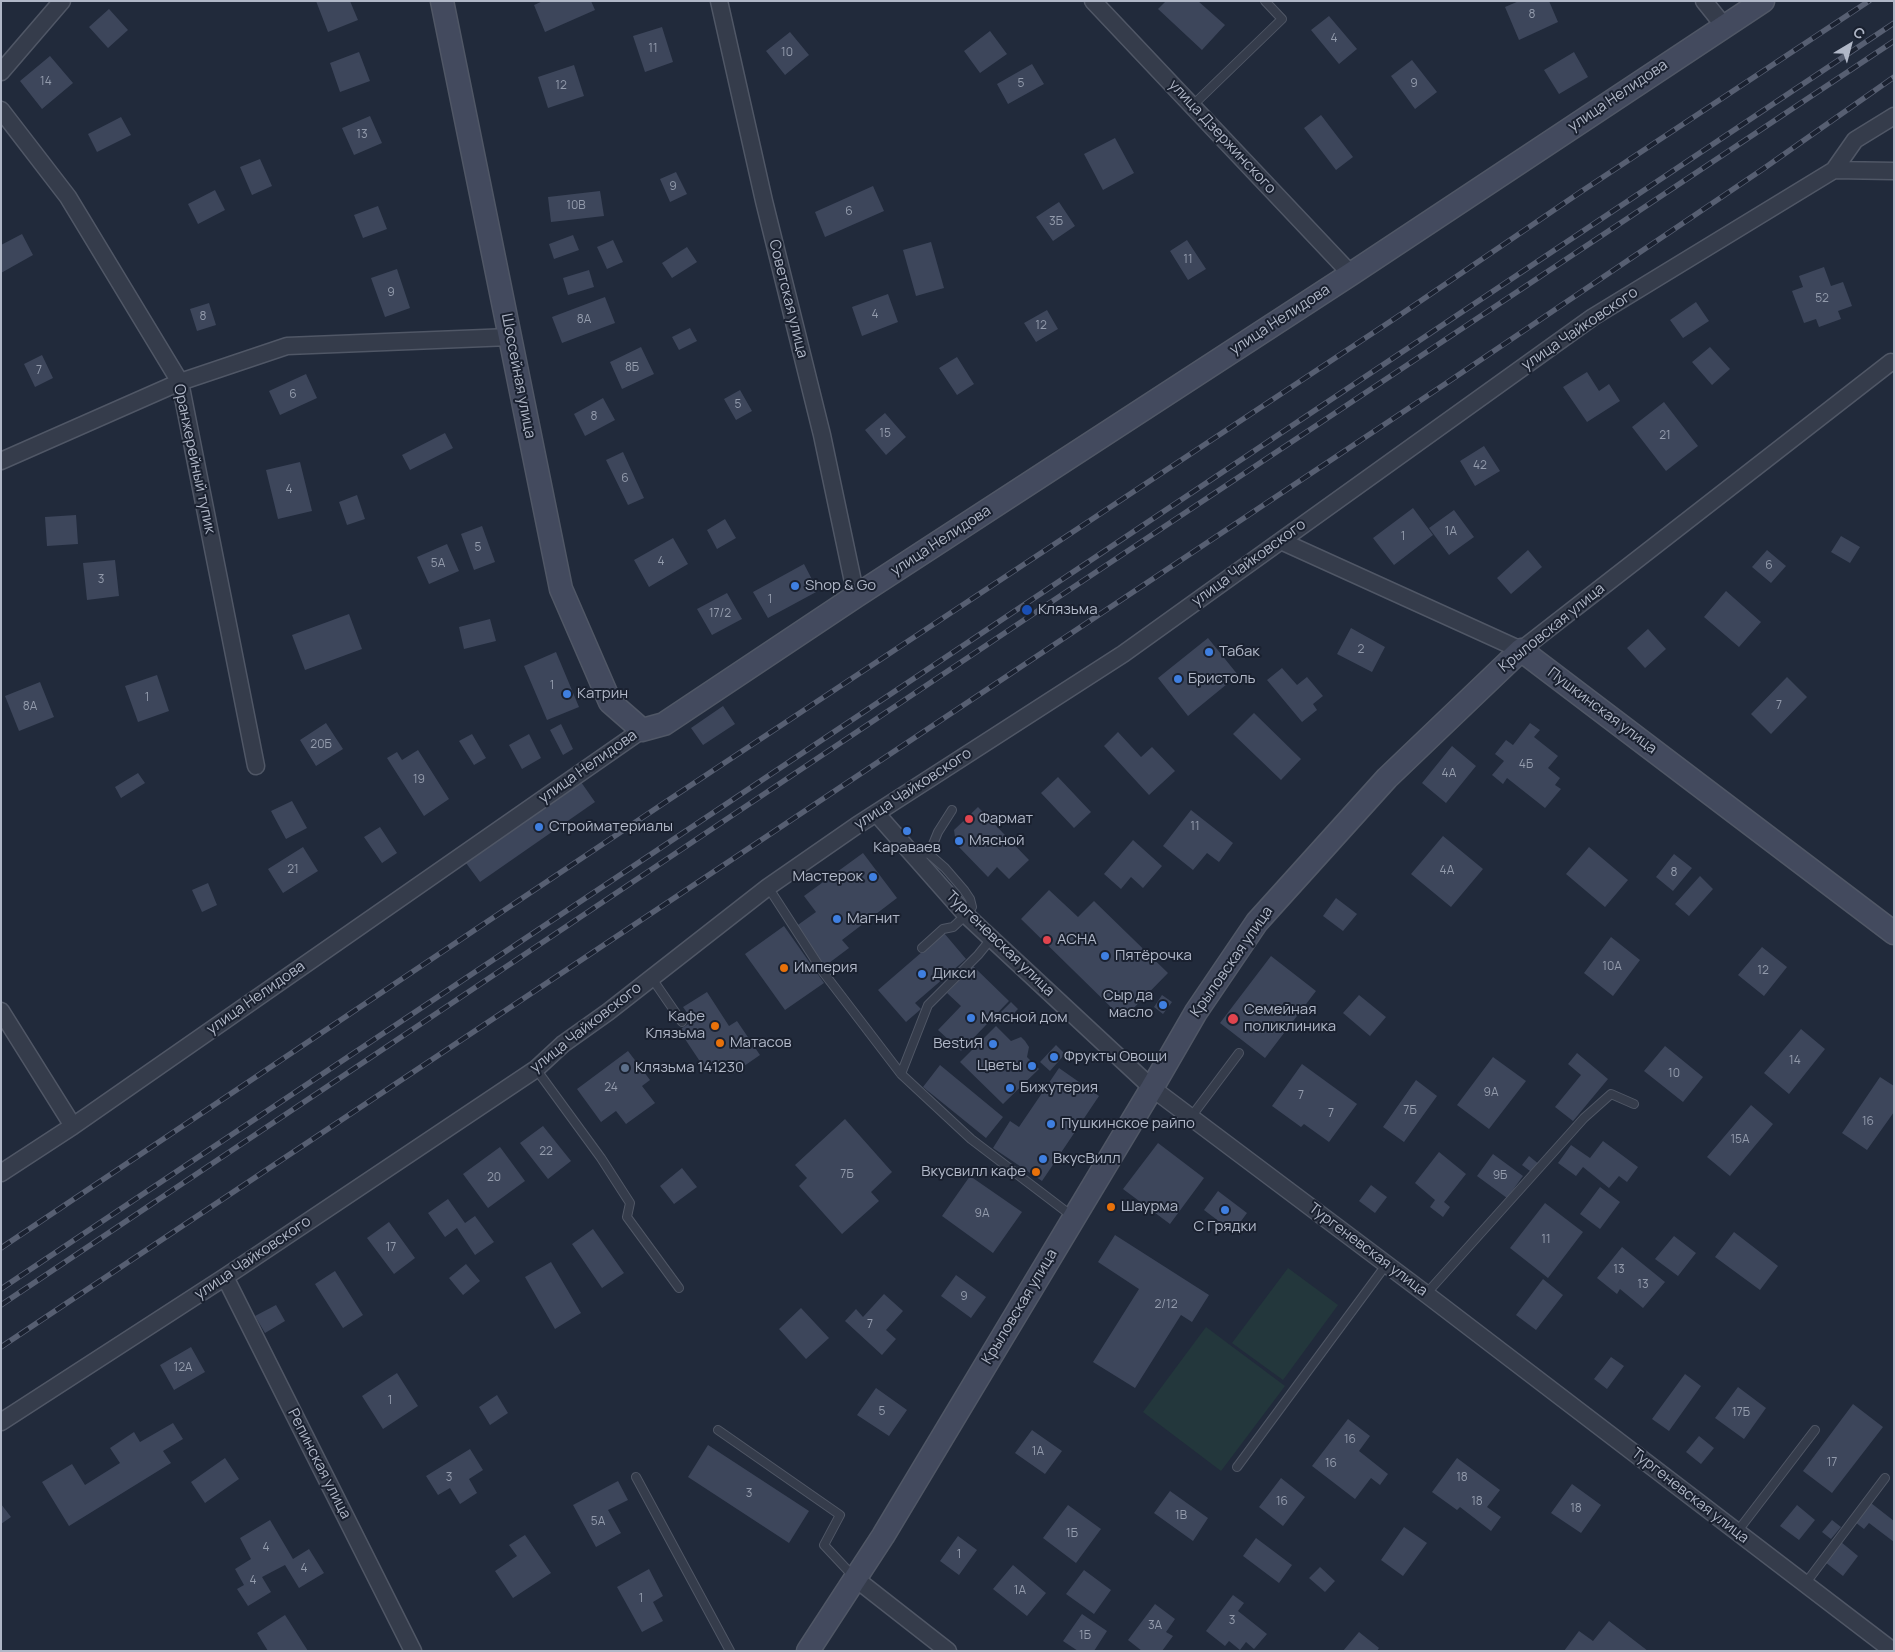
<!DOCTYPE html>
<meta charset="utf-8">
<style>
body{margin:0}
#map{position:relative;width:1895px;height:1652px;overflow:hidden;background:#212a3b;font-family:Manrope,sans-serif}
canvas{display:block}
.frame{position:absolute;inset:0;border:2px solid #b0b7c7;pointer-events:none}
.north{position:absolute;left:1825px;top:20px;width:50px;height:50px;-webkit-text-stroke:4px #1a2130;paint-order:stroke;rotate:37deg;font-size:14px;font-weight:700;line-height:20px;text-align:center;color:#b0b7c7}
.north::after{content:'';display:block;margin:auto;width:18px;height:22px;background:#b0b7c7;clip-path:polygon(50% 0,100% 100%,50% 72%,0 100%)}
</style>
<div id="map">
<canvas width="1895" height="1652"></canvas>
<div class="frame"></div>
<div class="north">С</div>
</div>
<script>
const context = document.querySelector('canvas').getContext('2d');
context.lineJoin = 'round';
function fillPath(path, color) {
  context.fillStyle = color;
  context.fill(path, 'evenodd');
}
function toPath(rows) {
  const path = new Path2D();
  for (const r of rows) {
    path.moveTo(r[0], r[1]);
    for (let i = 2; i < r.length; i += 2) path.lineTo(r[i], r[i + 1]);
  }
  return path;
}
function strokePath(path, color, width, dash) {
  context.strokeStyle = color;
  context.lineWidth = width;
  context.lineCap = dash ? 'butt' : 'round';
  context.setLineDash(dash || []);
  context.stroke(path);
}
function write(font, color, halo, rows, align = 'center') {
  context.font = font + ' Manrope,sans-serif';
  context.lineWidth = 4;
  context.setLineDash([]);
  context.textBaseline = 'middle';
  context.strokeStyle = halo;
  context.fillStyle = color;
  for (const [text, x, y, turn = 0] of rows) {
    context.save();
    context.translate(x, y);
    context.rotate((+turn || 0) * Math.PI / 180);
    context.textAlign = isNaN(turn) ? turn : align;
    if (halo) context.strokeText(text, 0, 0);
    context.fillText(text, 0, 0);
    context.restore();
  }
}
const green = toPath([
 [1288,1268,1338,1305,1283,1380,1232,1343],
 [1206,1327,1285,1386,1221,1471,1143,1412]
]);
const building = toPath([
 [316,1,350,1,358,20,328,32],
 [543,1,591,1,595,10,545,32,534,5],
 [1166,1,1198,1,1225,25,1202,50,1158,9],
 [1519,1,1549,1,1558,22,1519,40,1505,7],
 [109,9,128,30,108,48,89,27],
 [1329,16,1357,49,1339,64,1311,30],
 [662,27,673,62,645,72,633,36],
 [990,31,1007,54,980,73,964,51],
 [790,32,809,55,785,75,766,51],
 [359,52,370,81,340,92,330,63],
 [1574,52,1588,77,1559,94,1544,70],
 [50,56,73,83,42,109,20,81],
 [1412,60,1437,92,1415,109,1391,76],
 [1032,64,1044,84,1008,104,997,84],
 [574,65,584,96,548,108,538,77],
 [1321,115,1353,157,1336,170,1304,128],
 [370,116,382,143,354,155,342,128],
 [121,117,131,135,97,152,88,134],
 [1115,138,1134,173,1103,190,1084,154],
 [260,159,272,186,252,195,240,167],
 [676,172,687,194,670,202,660,179],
 [873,186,884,211,825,237,815,212],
 [215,190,225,210,198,224,188,204],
 [600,191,604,216,551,222,548,197],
 [1059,202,1075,226,1053,241,1036,217],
 [378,206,387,229,363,238,354,215],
 [22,234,33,255,1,273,1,245],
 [573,235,579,250,554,259,549,244],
 [613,240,623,262,607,269,597,247],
 [1187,240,1206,269,1188,280,1170,251],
 [931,242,944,288,916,296,903,250],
 [687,247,697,262,672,278,662,263],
 [1824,267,1831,286,1843,282,1852,306,1838,311,1841,319,1819,327,1816,319,1804,323,1792,291,1803,287,1799,276],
 [397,269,410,308,385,317,371,278],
 [589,270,594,287,568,295,563,278],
 [888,294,898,322,862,336,852,307],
 [605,297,615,323,562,343,552,317],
 [1696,302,1709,321,1683,338,1670,320],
 [209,303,216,325,197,331,190,309],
 [1047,310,1058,329,1036,342,1024,323],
 [690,328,697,341,679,350,672,337],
 [641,347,654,374,622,389,610,362],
 [1710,347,1730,369,1712,385,1692,362],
 [42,355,53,378,35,387,24,364],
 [957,357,974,384,957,395,939,368],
 [1587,372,1599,391,1609,384,1620,401,1587,422,1563,387],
 [306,374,317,398,280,415,269,391],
 [740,390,752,411,736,420,724,399],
 [603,398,615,420,585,436,574,414],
 [1664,402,1698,446,1666,471,1632,427],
 [885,413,906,437,886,455,865,430],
 [445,433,453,448,410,470,402,455],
 [1484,446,1500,471,1475,486,1460,461],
 [623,452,644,498,628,505,606,460],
 [300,462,312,511,278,519,266,470],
 [357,495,365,519,347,525,339,502],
 [1413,508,1433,535,1394,565,1373,538],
 [1454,510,1474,537,1449,555,1429,528],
 [76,515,78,544,47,546,45,517],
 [725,519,736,538,717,549,707,530],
 [482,526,495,562,474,570,461,534],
 [1841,536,1860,547,1850,563,1831,552],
 [673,538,688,564,649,587,634,560],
 [447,544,459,571,429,584,417,557],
 [1528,550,1542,567,1511,594,1497,578],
 [1767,550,1786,566,1771,583,1752,567],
 [115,560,119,596,87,600,83,563],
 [804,564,818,591,768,618,753,592],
 [1726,591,1761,622,1739,647,1704,617],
 [727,593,742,619,712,635,697,609],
 [349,614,362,649,305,670,292,635],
 [490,619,496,641,464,649,459,627],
 [1351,628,1385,647,1372,672,1337,654],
 [1648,629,1666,649,1645,668,1627,648],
 [1208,638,1238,675,1188,716,1158,678],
 [556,652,579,707,547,720,524,666],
 [1282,668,1297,685,1307,677,1323,696,1313,704,1317,710,1302,722,1267,680],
 [157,675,169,711,138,722,125,686],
 [1787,677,1807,697,1771,734,1751,714],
 [40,682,54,717,19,731,5,696],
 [723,706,735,724,703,745,691,728],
 [1254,713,1301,759,1281,780,1233,734],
 [326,723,343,749,316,766,300,740],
 [1530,723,1540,730,1534,737,1558,756,1548,768,1560,778,1555,785,1561,789,1545,808,1507,778,1503,784,1492,775,1504,761,1495,754,1506,740,1513,745],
 [561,724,573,749,563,755,550,730],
 [1118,732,1141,757,1152,747,1175,771,1149,795,1104,746],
 [472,734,486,758,474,765,459,741],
 [529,734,541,758,522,769,509,745],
 [1452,746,1476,766,1446,803,1422,783],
 [418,750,449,799,424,816,387,758,397,752,402,760],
 [138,773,145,783,121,798,115,787],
 [1058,777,1091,812,1074,828,1041,793],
 [581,782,595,802,480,882,466,863],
 [292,801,307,828,286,839,271,811],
 [978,807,1029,860,1009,879,997,867,988,877,956,844,954,830],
 [1191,810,1233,843,1219,862,1207,853,1193,870,1163,846],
 [380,827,397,853,382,863,364,837],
 [1443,836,1483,869,1451,907,1411,874],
 [1133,840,1162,866,1143,888,1131,877,1121,889,1104,874],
 [303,847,318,871,283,893,268,869],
 [1589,847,1628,880,1605,907,1566,874],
 [863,853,897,898,842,940,849,948,825,966,795,927,816,912,804,896],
 [1674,854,1692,868,1673,891,1656,877],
 [1700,876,1713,889,1689,916,1675,904],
 [208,883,217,905,202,912,192,890],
 [1049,890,1078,917,1094,901,1168,973,1123,1019,1021,919],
 [1336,898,1357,914,1343,931,1323,916],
 [784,926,824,983,785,1010,745,954],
 [944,933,966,959,915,1003,921,1009,906,1022,878,990],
 [1611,937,1640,960,1613,996,1584,973],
 [1762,947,1787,967,1764,996,1738,975],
 [1271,956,1316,991,1265,1058,1220,1023],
 [973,966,1009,1001,961,1051,938,1030,961,1006,947,993],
 [707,992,729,1026,737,1021,760,1055,734,1073,725,1060,707,1072,679,1030,693,1021,683,1007],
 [1162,995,1172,1002,1163,1014,1154,1007],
 [1359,995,1386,1017,1370,1036,1343,1013],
 [1011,1002,1018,1009,1006,1021,999,1014],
 [996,1026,1011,1041,1021,1037,1025,1041,1029,1047,1027,1057,1039,1069,1003,1104,960,1062],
 [1801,1029,1825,1049,1789,1094,1764,1073],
 [1056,1045,1065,1054,1050,1071,1040,1062],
 [1665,1046,1703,1077,1683,1102,1644,1071],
 [628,1051,650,1080,642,1086,655,1103,626,1124,616,1111,601,1122,577,1089],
 [1577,1053,1608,1079,1573,1121,1555,1107,1581,1075,1568,1064],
 [1493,1057,1526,1081,1489,1129,1457,1105],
 [1302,1064,1357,1104,1329,1142,1304,1124,1301,1127,1272,1106],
 [940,1065,1003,1117,986,1138,923,1087],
 [1059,1068,1099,1096,1042,1181,993,1148,1010,1121,1019,1127],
 [1880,1077,1894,1086,1894,1112,1867,1150,1842,1133],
 [1416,1080,1437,1096,1404,1142,1383,1127],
 [1751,1105,1773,1124,1730,1176,1707,1157],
 [845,1119,892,1172,871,1192,879,1201,842,1234,799,1186,807,1178,795,1165],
 [543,1126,571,1161,548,1179,520,1143],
 [1603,1141,1638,1167,1627,1182,1619,1176,1609,1188,1583,1167,1576,1176,1558,1163,1571,1145,1590,1158],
 [1158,1143,1204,1178,1170,1224,1123,1189],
 [500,1147,525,1181,488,1208,463,1174],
 [1439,1152,1466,1174,1444,1202,1450,1207,1443,1217,1430,1207,1435,1200,1415,1183],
 [1493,1154,1523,1176,1507,1198,1477,1176],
 [1529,1156,1540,1165,1534,1174,1522,1165],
 [682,1168,697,1187,674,1204,660,1186],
 [970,1176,1022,1212,993,1253,942,1216],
 [1371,1185,1387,1197,1375,1213,1359,1201],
 [1600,1187,1620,1202,1600,1229,1580,1214],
 [1218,1191,1247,1213,1233,1232,1204,1210],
 [448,1199,465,1223,475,1216,494,1242,475,1255,457,1228,445,1237,428,1213],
 [1545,1203,1583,1232,1548,1278,1510,1248],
 [389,1222,415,1258,394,1274,367,1238],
 [593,1229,624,1273,602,1288,572,1244],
 [1734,1232,1778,1266,1760,1290,1715,1257],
 [1115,1235,1209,1295,1192,1322,1181,1315,1135,1388,1093,1362,1139,1289,1098,1262],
 [1674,1236,1696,1253,1678,1276,1655,1259],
 [1622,1247,1665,1282,1643,1308,1620,1289,1617,1294,1597,1278],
 [551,1262,581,1313,555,1329,525,1277],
 [466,1264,480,1281,463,1295,449,1278],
 [335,1271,363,1315,343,1328,315,1284],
 [956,1275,986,1297,971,1318,941,1296],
 [1543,1279,1563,1295,1536,1330,1516,1315],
 [884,1294,903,1311,886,1330,896,1339,882,1355,845,1321,856,1309,863,1317],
 [276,1305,285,1321,265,1333,255,1316],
 [801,1308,829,1338,806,1359,779,1329],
 [191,1347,205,1372,174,1390,160,1365],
 [1611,1357,1624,1366,1607,1389,1594,1379],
 [397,1373,418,1406,383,1429,362,1396],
 [1685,1374,1701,1386,1669,1431,1652,1419],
 [1738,1387,1766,1408,1744,1439,1715,1418],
 [876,1388,907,1410,889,1436,857,1415],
 [497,1395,508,1413,490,1425,479,1407],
 [1853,1404,1883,1427,1832,1493,1803,1471],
 [1348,1419,1370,1436,1359,1451,1388,1474,1380,1485,1371,1478,1355,1499,1312,1466],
 [173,1423,183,1439,163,1451,171,1463,69,1526,42,1482,72,1464,85,1485,120,1463,110,1448,134,1432,140,1442],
 [1032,1430,1062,1451,1045,1474,1015,1453],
 [1699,1436,1714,1448,1701,1464,1686,1452],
 [708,1445,809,1511,789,1543,688,1477],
 [470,1449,483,1470,469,1479,477,1493,460,1504,450,1488,438,1495,426,1476],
 [225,1458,239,1479,205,1503,191,1482],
 [1457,1458,1500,1490,1487,1507,1501,1517,1491,1531,1460,1507,1457,1510,1432,1492],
 [1281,1478,1305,1497,1283,1526,1259,1507],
 [618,1481,628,1500,608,1510,621,1533,596,1547,573,1505],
 [1572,1484,1601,1505,1581,1533,1551,1513],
 [1170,1491,1208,1518,1193,1541,1154,1513],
 [1871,1503,1894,1521,1894,1542,1869,1523,1864,1529,1855,1522],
 [1,1504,11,1517,1,1524],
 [1068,1505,1101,1529,1076,1563,1043,1538],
 [1797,1505,1815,1520,1799,1540,1780,1526],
 [270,1520,293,1559,309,1549,324,1573,299,1588,285,1565,262,1577,271,1592,248,1606,237,1589,244,1585,235,1569,251,1559,240,1538],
 [1832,1520,1841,1527,1831,1539,1822,1532],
 [1404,1527,1427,1543,1403,1576,1381,1560],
 [525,1535,551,1573,513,1598,495,1571,517,1556,509,1545],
 [958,1536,977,1550,959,1575,940,1561],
 [1256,1538,1292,1565,1279,1583,1243,1556],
 [1841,1542,1858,1556,1843,1576,1825,1562],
 [1013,1565,1046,1593,1027,1616,993,1589],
 [1320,1567,1335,1581,1325,1592,1309,1578],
 [649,1569,663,1596,653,1602,663,1621,642,1632,617,1587],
 [1084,1570,1111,1590,1094,1614,1066,1594],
 [1233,1595,1244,1603,1238,1611,1267,1634,1254,1649,1246,1642,1240,1650,1229,1641,1225,1646,1206,1631],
 [1155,1604,1175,1619,1166,1632,1173,1636,1162,1651,1142,1651,1128,1640],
 [1082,1614,1107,1631,1094,1651,1078,1651,1063,1641],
 [285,1615,308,1651,268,1651,257,1633],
 [1609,1621,1648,1651,1564,1651,1579,1631,1593,1641],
 [1359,1632,1379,1648,1377,1651,1343,1651]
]);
const lane = toPath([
 [1192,106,1282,19,1265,1],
 [929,854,938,832,952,810],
 [914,856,921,853,929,854,945,868,964,890,970,899,972,907,966,915,953,927,943,929,922,948],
 [768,887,823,972,901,1074,971,1139,1072,1216],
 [651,977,682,1022],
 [536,1069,601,1158,630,1203,627,1217,679,1288],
 [901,1074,928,1005,978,955,991,939],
 [1191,1117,1239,1053],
 [1426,1294,1584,1118,1611,1094,1634,1104],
 [718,1430,840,1515,824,1545,853,1576],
 [1237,1467,1386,1265],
 [636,1477,730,1651],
 [1737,1532,1815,1430],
 [1805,1584,1885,1478]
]);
const street = toPath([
 [719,1,764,201,822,435,856,596],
 [1093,1,1351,274],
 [1704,1,1724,26],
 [1,72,62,1],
 [1,110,68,197,180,382,256,766],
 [1834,170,1894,171],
 [1,461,180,382,287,346,510,337],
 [1281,541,1521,650,1891,362,1894,363],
 [876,813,966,915,1152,1088,1426,1294,1893,1651],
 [1,1011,73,1126],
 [1,1173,73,1126,642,730],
 [225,1277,413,1651],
 [1,1422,225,1277,536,1069,563,1044,608,1012,768,887,856,826,1123,654,1593,317,1834,170,1855,140,1894,116],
 [856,1579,948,1651]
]);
const secondary = toPath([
 [442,1,561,589,610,702,642,730,664,724,856,596,1351,274,1763,1],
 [808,1651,883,1536,1152,1088,1196,1012,1257,922,1387,778,1521,650,1894,933]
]);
const rail = toPath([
 [1,1248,667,801,1397,317,1582,191,1869,1],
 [1,1289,1894,23],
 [1,1305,1030,616,1894,41],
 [1,1347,1445,384,1763,169,1894,77]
]);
const markers = [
 [795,586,5,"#3f7fe0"],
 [1027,610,6,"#1a4fb4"],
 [1209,652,5,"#3f7fe0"],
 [1178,679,5,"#3f7fe0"],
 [567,694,5,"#3f7fe0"],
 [969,819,5,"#e0444e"],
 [539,827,5,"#3f7fe0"],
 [907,831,5,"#3f7fe0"],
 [959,841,5,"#3f7fe0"],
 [873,877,5,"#3f7fe0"],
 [837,919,5,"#3f7fe0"],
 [1047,940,5,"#e0444e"],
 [1105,956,5,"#3f7fe0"],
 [784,968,5,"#e8710a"],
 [922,974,5,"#3f7fe0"],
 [1163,1005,5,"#3f7fe0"],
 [971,1018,5,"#3f7fe0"],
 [1233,1019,6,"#e0444e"],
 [715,1026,5,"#e8710a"],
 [720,1043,5,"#e8710a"],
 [993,1044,5,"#3f7fe0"],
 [1054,1057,5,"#3f7fe0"],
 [1032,1066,5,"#3f7fe0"],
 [625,1068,5,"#5c6f8a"],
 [1010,1088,5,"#3f7fe0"],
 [1051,1124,5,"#3f7fe0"],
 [1043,1159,5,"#3f7fe0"],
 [1036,1172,5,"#e8710a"],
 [1111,1207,5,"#e8710a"],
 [1225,1210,5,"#3f7fe0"]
];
const numberNames = [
 ["8",1532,15],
 ["4",1334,39],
 ["11",653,49],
 ["10",787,53],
 ["14",46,82],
 ["5",1021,84],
 ["9",1414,84],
 ["12",561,86],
 ["13",362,135],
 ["9",673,187],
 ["10В",576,206],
 ["6",849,212],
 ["3Б",1056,222],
 ["11",1188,260],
 ["9",391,293],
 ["52",1822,299],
 ["4",875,315],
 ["8",203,317],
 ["8А",584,320],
 ["12",1041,326],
 ["8Б",632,368],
 ["7",39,371],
 ["6",293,395],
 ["5",738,405],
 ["8",594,417],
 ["15",885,434],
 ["21",1665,436],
 ["42",1480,466],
 ["6",625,479],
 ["4",289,490],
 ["1А",1451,532],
 ["1",1403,537],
 ["5",478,548],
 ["4",661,562],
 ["5А",438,564],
 ["6",1769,566],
 ["3",101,580],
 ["1",770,600],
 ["17/2",720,614],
 ["2",1361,650],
 ["1",552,686],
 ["1",147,698],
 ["7",1779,706],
 ["8А",30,707],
 ["20Б",321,745],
 ["4Б",1526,765],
 ["4А",1449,774],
 ["19",419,780],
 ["11",1195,827],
 ["21",293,870],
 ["4А",1447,871],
 ["8",1674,873],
 ["10А",1612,967],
 ["12",1763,971],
 ["14",1795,1061],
 ["10",1674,1074],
 ["24",611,1088],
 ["9А",1491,1093],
 ["7",1301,1096],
 ["7Б",1410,1111],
 ["7",1331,1114],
 ["16",1868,1122],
 ["15А",1740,1140],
 ["22",546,1152],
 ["7Б",847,1175],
 ["9Б",1500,1176],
 ["20",494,1178],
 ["9А",982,1214],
 ["11",1546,1240],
 ["17",391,1248],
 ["13",1619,1270],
 ["13",1643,1285],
 ["9",964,1297],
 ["2/12",1166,1305],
 ["7",870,1325],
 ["12А",183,1368],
 ["1",390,1401],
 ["5",882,1412],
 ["17Б",1741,1413],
 ["16",1350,1440],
 ["1А",1038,1452],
 ["17",1832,1463],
 ["16",1331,1464],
 ["3",449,1478],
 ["18",1462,1478],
 ["3",749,1494],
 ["16",1282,1502],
 ["18",1477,1502],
 ["18",1576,1509],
 ["1В",1181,1516],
 ["5А",598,1522],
 ["1Б",1072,1534],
 ["4",266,1548],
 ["1",959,1555],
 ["4",304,1569],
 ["4",253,1581],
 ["1А",1020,1591],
 ["1",641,1599],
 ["3",1232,1621],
 ["3А",1155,1626],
 ["1Б",1085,1636]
];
const streetNames = [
 ["улица Нелидова",1618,96,-34],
 ["улица Дзержинского",1222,137,47],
 ["Советская улица",788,299,76],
 ["улица Нелидова",1280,320,-33],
 ["улица Чайковского",1580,329,-34],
 ["Шоссейная улица",518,376,79],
 ["Оранжерейный тупик",194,459,78],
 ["улица Нелидова",941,541,-33],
 ["улица Чайковского",1249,563,-36],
 ["Крыловская улица",1552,628,-39],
 ["Пушкинская улица",1602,711,37],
 ["улица Нелидова",588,767,-35],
 ["улица Чайковского",913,789,-33],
 ["Тургеневская улица",1000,944,44],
 ["Крыловская улица",1232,962,-55],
 ["улица Нелидова",256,998,-35],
 ["улица Чайковского",586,1028,-38],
 ["Тургеневская улица",1368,1250,37],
 ["улица Чайковского",253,1258,-34],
 ["Крыловская улица",1020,1307,-59],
 ["Репинская улица",319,1464,63],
 ["Тургеневская улица",1690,1496,38]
];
const poiNames = [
 ["Shop & Go",805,586],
 ["Клязьма",1038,610],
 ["Табак",1219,652],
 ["Бристоль",1188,679],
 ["Катрин",577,694],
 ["Фармат",979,819],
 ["Стройматериалы",549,827],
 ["Мясной",969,841],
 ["Караваев",907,848,"center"],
 ["Мастерок",863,877,"right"],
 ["Магнит",847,919],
 ["АСНА",1057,940],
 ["Пятёрочка",1115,956],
 ["Империя",794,968],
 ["Дикси",932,974],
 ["Сыр да",1153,996,"right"],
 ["масло",1153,1013,"right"],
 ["Семейная",1244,1010],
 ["поликлиника",1244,1027],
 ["Кафе",705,1017,"right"],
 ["Клязьма",705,1034,"right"],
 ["Мясной дом",981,1018],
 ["Матасов",730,1043],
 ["BestиЯ",983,1044,"right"],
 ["Фрукты Овощи",1064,1057],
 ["Цветы",1022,1066,"right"],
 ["Клязьма 141230",635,1068],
 ["Бижутерия",1020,1088],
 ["Пушкинское райпо",1061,1124],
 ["ВкусВилл",1053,1159],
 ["Вкусвилл кафе",1026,1172,"right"],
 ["Шаурма",1121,1207],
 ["С Грядки",1225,1227,"center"]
];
fillPath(green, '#23373c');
fillPath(building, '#3d465b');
strokePath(lane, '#505766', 10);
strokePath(street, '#505766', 19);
strokePath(secondary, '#505766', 25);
strokePath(lane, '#353c4b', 8);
strokePath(street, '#353c4b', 16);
strokePath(secondary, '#434a5e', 22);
strokePath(rail, '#575f72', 5.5);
strokePath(rail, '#1a2130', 4, [11]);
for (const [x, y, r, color] of markers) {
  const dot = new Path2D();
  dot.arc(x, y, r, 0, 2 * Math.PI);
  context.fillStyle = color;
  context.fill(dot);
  strokePath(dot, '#1a2130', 2);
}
write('12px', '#939bac', null, numberNames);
write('15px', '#b0b7c7', '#1a2130', streetNames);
write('15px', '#b0b7c7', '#1a2130', poiNames, 'left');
</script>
